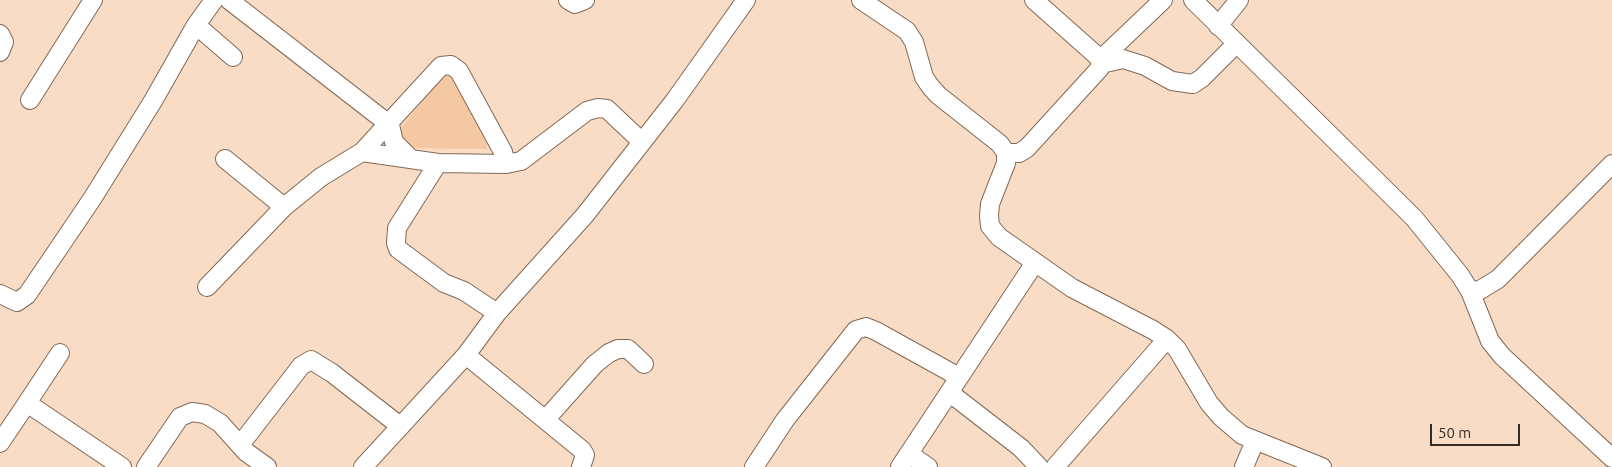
<!DOCTYPE html>
<style>
body{margin:0}
#map{position:relative;width:1612px;height:467px;overflow:hidden;background:#f9dcc5;font-family:Ubuntu,sans-serif}
canvas{display:block}
.scale{position:absolute;left:1430px;top:424px;width:90px;height:22px;box-sizing:border-box;border:2px solid #362b22;border-top:0;padding-left:6px;font-size:15px;line-height:18px;white-space:nowrap;color:#362b22;-webkit-text-stroke:4px #f9dcc5;paint-order:stroke}
</style>
<div id="map">
<canvas width="1612" height="467"></canvas>
<div class="scale">50 m</div>
</div>
<script>
const context = document.querySelector('canvas').getContext('2d');
context.lineJoin = 'round';
function fillPath(path, color) {
  context.fillStyle = color;
  context.fill(path, 'evenodd');
}
function toPath(rows) {
  const path = new Path2D();
  for (const r of rows) {
    path.moveTo(r[0], r[1]);
    for (let i = 2; i < r.length; i += 2) path.lineTo(r[i], r[i + 1]);
  }
  return path;
}
function strokePath(path, color, width, dash) {
  context.strokeStyle = color;
  context.lineWidth = width;
  context.lineCap = dash ? 'butt' : 'round';
  context.setLineDash(dash || []);
  context.stroke(path);
}
const green = toPath([
 [450,73,487,141,487,149,409,148,399,134,400,129,442,76]
]);
const minor = toPath([
 [229,0,390,125,394,142,410,158],
 [568,0,575,4,585,0],
 [861,0,907,31,914,42,924,77,930,86,938,95,1000,144,1006,153,1006,163,990,204,989,216,990,226,999,237,1072,288,1153,330,1167,339,1177,349,1209,403,1221,417,1242,435,1322,467],
 [1193,0,1414,218,1460,275,1470,291,1490,341,1502,356,1612,458],
 [196,25,233,57],
 [1218,26,1239,0],
 [0,34,4,42,0,52],
 [1100,60,1163,0],
 [1101,64,1123,59,1145,66,1172,81,1193,84,1202,78,1236,44],
 [30,100,93,0],
 [362,152,438,163,506,164,521,161,587,111,598,108,607,109,642,142],
 [1006,153,1019,153,1027,148,1100,68,1100,60,1096,55,1034,0],
 [225,159,284,207],
 [438,163,397,228,396,243,398,249,444,283,464,291,497,313],
 [207,287,284,207,321,177,362,152,441,66,451,65,459,71,503,152,506,164],
 [1470,291,1480,290,1498,279,1612,164],
 [0,294,17,302,27,295,92,199,153,101,196,25,214,0],
 [60,353,27,403,122,467],
 [466,355,582,450,585,455,581,467],
 [950,393,1021,448,1039,467],
 [546,419,595,364,609,353,618,349,628,349,644,364],
 [0,443,27,403],
 [240,445,301,366,311,360,332,373,400,426],
 [909,454,928,467],
 [146,467,180,417,192,412,205,414,220,423,246,452,267,467],
 [363,467,466,355,497,313,585,215,675,100,746,0],
 [754,467,785,420,856,330,866,327,876,331,959,377],
 [900,467,1034,264],
 [1055,467,1167,339],
 [1244,467,1255,441]
]);
fillPath(green, '#f4c8a2');
strokePath(minor, '#826954', 20);
strokePath(minor, '#fff', 18);
</script>
